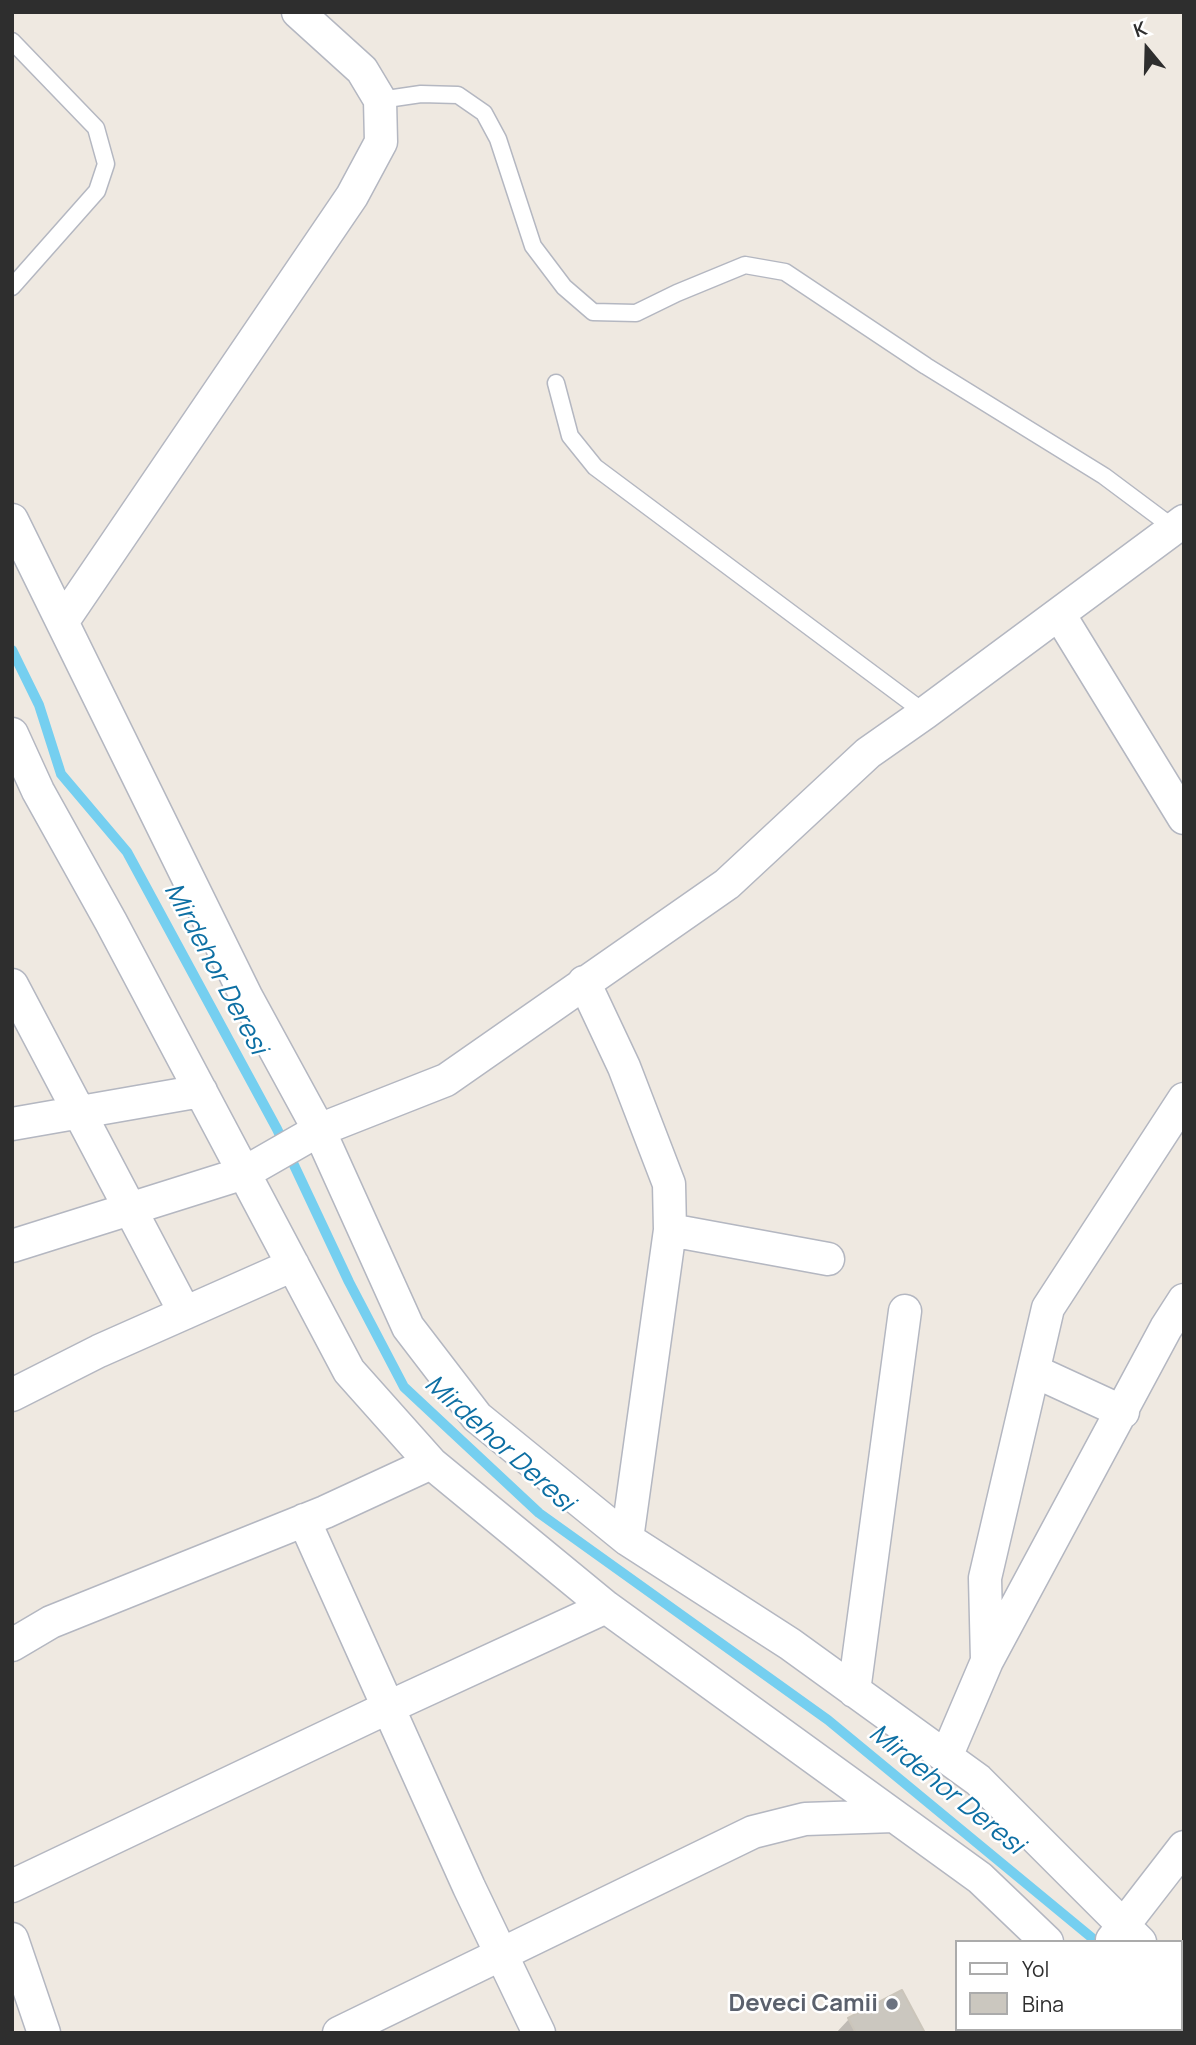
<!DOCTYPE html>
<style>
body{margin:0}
#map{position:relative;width:1196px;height:2045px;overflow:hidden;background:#efe9e1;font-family:Manrope,sans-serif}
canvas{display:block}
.frame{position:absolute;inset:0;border:14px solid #2e2e2e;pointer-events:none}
.legend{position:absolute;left:955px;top:1940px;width:228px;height:91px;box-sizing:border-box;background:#fff;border:2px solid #ababab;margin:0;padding:9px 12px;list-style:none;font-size:21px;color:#2e2e2e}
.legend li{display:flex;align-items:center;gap:14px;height:35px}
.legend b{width:35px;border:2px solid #ababab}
.north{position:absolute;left:1112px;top:14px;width:70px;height:70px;-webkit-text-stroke:5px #fff;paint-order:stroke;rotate:341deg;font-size:19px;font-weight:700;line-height:28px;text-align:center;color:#2e2e2e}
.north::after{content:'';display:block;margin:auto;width:24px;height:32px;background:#2e2e2e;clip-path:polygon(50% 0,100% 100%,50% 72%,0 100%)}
</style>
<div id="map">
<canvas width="1196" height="2045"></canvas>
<div class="frame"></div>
<ul class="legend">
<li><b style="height:9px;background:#fff"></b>Yol</li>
<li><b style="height:19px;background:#cbc7bf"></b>Bina</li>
</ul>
<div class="north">K</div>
</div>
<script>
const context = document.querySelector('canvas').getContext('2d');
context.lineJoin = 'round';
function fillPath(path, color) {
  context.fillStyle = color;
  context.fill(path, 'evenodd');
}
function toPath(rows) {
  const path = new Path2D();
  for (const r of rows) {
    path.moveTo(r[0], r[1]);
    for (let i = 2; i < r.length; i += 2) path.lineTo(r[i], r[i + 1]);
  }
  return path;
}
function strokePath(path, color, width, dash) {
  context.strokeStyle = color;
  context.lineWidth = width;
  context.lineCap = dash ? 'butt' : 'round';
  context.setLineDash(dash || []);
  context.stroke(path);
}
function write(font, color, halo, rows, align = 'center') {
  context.font = font + ' Manrope,sans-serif';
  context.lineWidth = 5;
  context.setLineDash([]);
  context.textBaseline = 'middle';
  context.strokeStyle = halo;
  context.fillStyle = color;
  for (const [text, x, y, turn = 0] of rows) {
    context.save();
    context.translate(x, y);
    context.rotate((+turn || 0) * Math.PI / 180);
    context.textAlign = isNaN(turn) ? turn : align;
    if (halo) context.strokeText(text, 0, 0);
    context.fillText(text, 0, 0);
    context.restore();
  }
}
const shadow = toPath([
 [849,2019,923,2033,836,2033]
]);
const stream = toPath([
 [12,650,39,705,61,774,127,852,277,1129,349,1282,404,1387,539,1513,828,1720,1097,1942],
 [1180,2008,1184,2011]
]);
const building = toPath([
 [902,1990,925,2033,856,2033,848,2018,902,1990]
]);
const lane = toPath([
 [12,41,96,128,106,164,97,191,12,287],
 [380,100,421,94,458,95,484,113,498,139,533,246,564,287,593,312,636,313,677,293,745,265,785,272,926,366,1104,476,1175,529],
 [556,383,570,436,595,467,925,713]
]);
const street = toPath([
 [12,520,247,998,319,1130,408,1327,477,1417,627,1539,790,1644,978,1780,1140,1942],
 [1059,614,1184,818],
 [63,621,352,196,381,142,380,100,362,70,298,12],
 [12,734,38,791,111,922,349,1371,431,1463,606,1607,980,1878,1047,1942],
 [584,982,624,1067,669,1184,670,1230,828,1259],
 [12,985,185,1313],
 [12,1124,201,1091],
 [12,1246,244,1173,319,1130,446,1080,727,884,868,753,925,713,1184,521],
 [1034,1371,1123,1412],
 [12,1395,99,1351,293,1265],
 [304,1520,469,1887,539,2033],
 [627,1539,670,1230],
 [12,1645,51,1622,325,1512,431,1463],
 [987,1661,985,1578,1048,1308,1184,1099],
 [854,1691,905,1311],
 [946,1757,987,1661,1166,1328,1184,1300],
 [12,1886,389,1707,606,1607],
 [12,1939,44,2033],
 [1112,1940,1184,1847],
 [1180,1982,1184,1985],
 [1075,2029,1076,2033],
 [1160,2029,1165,2033],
 [339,2033,753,1832,805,1819,894,1816]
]);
const markers = [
 [892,2004,7,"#6b7280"]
];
const worshipNames = [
 ["Deveci Camii",878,2004]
];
const waterNames = [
 ["Mirdehor Deresi",215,969,62],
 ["Mirdehor Deresi",499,1444,42],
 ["Mirdehor Deresi",946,1790,39]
];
fillPath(shadow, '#0003');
strokePath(stream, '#75cff0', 10);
fillPath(building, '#cbc7bf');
strokePath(building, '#cbc5ba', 2);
strokePath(lane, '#b4b7c1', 19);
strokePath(street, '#b4b7c1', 35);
strokePath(lane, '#fff', 16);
strokePath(street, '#fff', 32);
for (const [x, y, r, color] of markers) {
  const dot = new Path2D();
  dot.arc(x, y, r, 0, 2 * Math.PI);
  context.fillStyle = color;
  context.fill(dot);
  strokePath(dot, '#fff', 2.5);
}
write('bold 24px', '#5b616d', '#fff', worshipNames, 'right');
write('italic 26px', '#0d6fa3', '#fff', waterNames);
</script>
